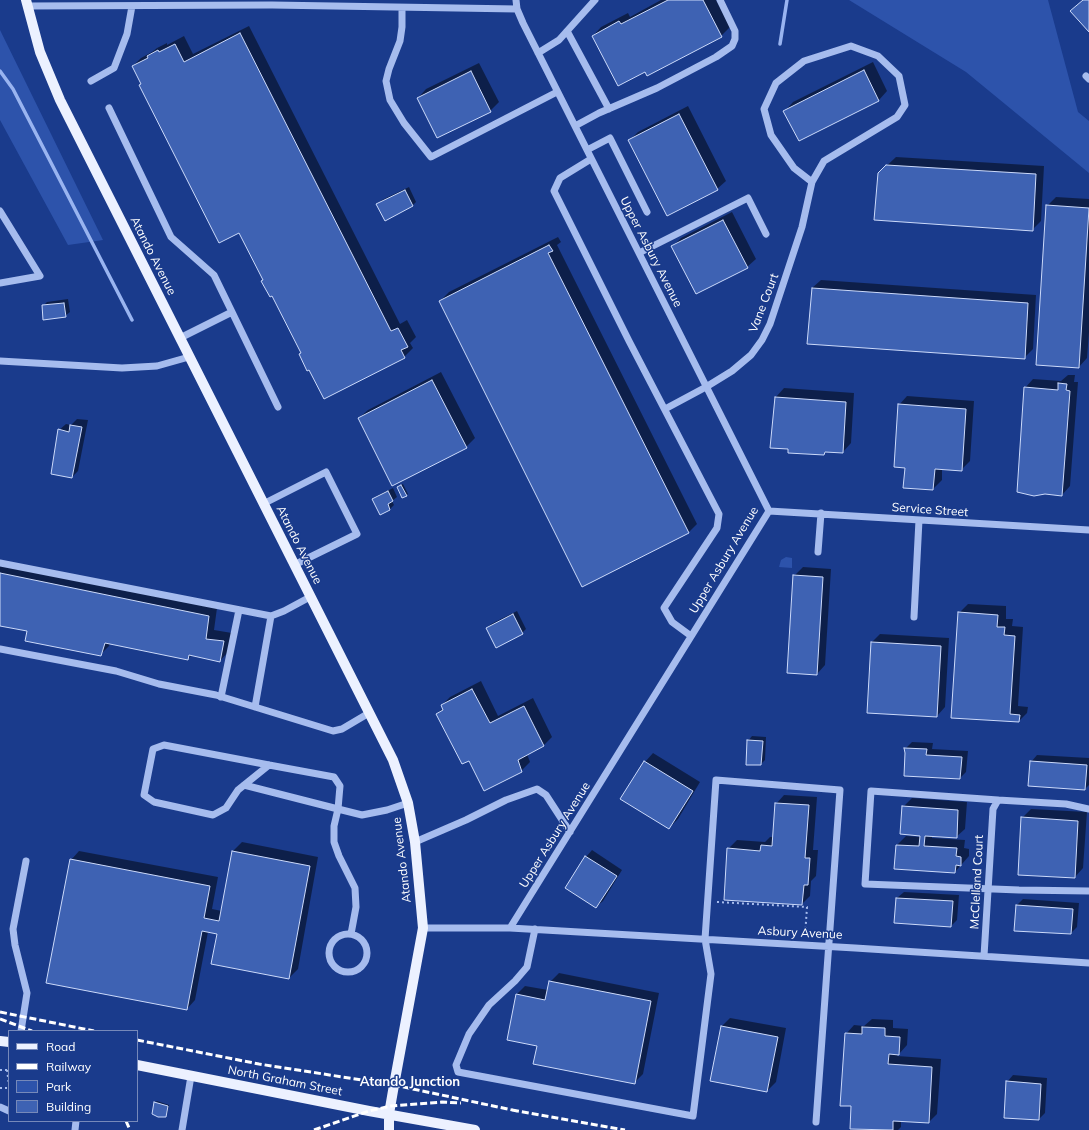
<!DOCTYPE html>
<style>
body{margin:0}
#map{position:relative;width:1089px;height:1130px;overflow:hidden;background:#1a3b8c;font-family:Mulish,sans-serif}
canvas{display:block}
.legend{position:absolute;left:8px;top:1030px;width:130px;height:92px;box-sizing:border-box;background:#1a3b8c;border:1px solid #7689ba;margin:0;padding:5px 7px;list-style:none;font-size:12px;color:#fff}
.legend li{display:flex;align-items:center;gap:8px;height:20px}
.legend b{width:20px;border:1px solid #7689ba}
</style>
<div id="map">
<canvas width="1089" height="1130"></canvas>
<ul class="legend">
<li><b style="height:5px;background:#ecf1ff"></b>Road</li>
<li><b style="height:5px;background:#fff"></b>Railway</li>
<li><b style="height:11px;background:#2d53ab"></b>Park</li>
<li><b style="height:11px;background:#3e62b3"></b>Building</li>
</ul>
</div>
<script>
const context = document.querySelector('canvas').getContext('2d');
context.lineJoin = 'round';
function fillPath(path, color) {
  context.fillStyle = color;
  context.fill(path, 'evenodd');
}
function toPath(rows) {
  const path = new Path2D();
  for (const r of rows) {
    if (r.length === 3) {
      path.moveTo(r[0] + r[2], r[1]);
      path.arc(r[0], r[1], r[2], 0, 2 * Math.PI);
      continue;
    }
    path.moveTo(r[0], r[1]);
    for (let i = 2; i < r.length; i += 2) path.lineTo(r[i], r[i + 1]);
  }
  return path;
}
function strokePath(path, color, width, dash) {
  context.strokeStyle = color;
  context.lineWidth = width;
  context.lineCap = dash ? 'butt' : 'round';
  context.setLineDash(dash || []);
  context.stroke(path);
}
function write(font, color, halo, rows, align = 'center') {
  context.font = font + ' Mulish,sans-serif';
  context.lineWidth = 3;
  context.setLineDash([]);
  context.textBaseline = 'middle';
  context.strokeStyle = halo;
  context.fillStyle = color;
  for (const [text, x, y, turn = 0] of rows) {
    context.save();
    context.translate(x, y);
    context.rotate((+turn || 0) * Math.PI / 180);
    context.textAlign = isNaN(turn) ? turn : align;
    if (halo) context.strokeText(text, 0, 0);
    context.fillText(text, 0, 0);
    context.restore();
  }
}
const green = toPath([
 [849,0,1048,0,1078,112,1089,121,1089,173,966,72],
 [0,30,103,240,68,245,0,120],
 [786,557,792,558,792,568,779,567,781,560]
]);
const shadow = toPath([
 [661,0,716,0,730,27,721,36,646,71,593,36,601,27,628,13,630,17],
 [249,26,400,324,407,320,416,337,410,343,413,348,404,357,302,353,240,232,142,84,133,66,141,58,152,52,157,48,167,43,167,45,184,36,193,54],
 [873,62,887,91,879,100,799,140,785,111,793,102],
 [479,63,499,102,490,111,418,98,426,89],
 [688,106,726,181,717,189,630,140,638,132],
 [896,157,1044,166,1041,221,1032,230,879,173],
 [409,187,416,202,412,206,378,204,382,200],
 [1056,197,1089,199,1089,332,1087,358,1079,367,1047,206],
 [732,212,756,259,747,267,672,247,681,238],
 [558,237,561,242,557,245,697,524,689,532,583,586,440,301,449,292],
 [821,280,1036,295,1033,349,1024,358,812,288],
 [68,299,70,312,65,316,43,306,47,302],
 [441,372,475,438,466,447,359,418,368,410],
 [1068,375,1075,375,1074,382,1078,382,1070,486,1062,495,1025,388,1033,379,1061,381],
 [784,388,854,393,851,443,843,452,827,451,824,454,789,449,771,447,776,397],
 [907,396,974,401,970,461,961,470,942,469,942,480,933,489,906,467,899,405],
 [77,419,88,420,78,471,72,477,59,430,66,424,71,425],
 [403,484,408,494,406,496,399,486],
 [393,488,397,497,392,501,394,505,390,509,380,514,373,500,377,496],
 [0,563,217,608,214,630,232,633,228,652,220,661,192,655,188,659,110,643,109,646,101,654,28,630,0,625],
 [803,567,831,569,825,665,817,674,794,576],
 [968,604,1006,606,1006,619,1013,619,1012,626,1023,627,1018,706,1028,707,1027,713,1019,721,952,717,959,613],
 [517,611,526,629,522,633,487,628,491,624],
 [880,634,949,638,945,707,937,716,872,642],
 [481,681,498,716,533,698,552,737,544,745,527,754,530,762,521,771,469,759,437,714,443,708,442,705,450,697],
 [752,736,766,737,765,760,761,764,748,741],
 [912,742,933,743,932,749,968,751,966,772,960,778,905,749],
 [653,753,700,782,678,819,669,828,645,762],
 [1037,755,1089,758,1089,785,1085,789,1029,785,1031,762],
 [784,795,817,797,813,850,818,850,816,876,811,881,810,896,802,904,728,849,737,840,765,842,770,837,773,837,776,804],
 [912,798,967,802,965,829,956,837,932,836,932,838,965,840,964,848,969,849,969,856,955,872,896,868,897,845,906,836,921,837,903,807],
 [1031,809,1087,812,1083,868,1075,877,1022,818],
 [242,842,318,857,298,969,289,978,218,934,208,932,195,1000,187,1009,71,860,79,851,218,877,212,909,222,911,233,851],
 [592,850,622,870,603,901,596,907,566,888,586,857],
 [904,892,959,895,957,920,951,926,896,923,897,898],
 [1023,899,1079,903,1077,927,1071,933,1017,905],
 [559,973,659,993,643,1074,634,1083,517,994,525,986,548,990,550,982],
 [730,1018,786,1028,776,1082,767,1091,722,1026],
 [872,1019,893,1020,893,1028,908,1029,907,1045,899,1054,897,1054,897,1056,941,1059,937,1114,929,1122,901,1121,901,1127,898,1130,866,1130,851,1128,852,1105,846,1034,854,1025,864,1026],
 [1013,1075,1047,1078,1045,1113,1039,1119,1007,1082],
 [157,1101,169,1105,167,1114,166,1116,153,1113,155,1102]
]);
const stream = toPath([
 [780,44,787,0],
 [0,71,13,89,132,320]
]);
const building = toPath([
 [668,0,703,0,722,37,647,76,645,72,618,86,592,36,619,21,621,24,668,0],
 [1083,0,1089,0,1089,32,1070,11,1083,0],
 [240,33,391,331,398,328,408,347,401,350,405,358,324,399,309,370,307,371,299,354,301,353,272,296,270,297,261,281,263,280,239,233,219,243,139,85,141,84,132,66,148,58,147,56,158,50,159,52,175,44,184,62,240,33],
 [864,70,879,101,799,141,783,111,864,70],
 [471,71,491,112,437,138,417,98,471,71],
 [679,114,718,190,667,216,628,140,679,114],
 [886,165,1036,174,1033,231,874,220,878,173,886,165],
 [405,190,413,206,385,221,376,204,405,190],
 [1046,205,1089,208,1079,368,1036,365,1046,205],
 [723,220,748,268,696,294,671,246,723,220],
 [549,245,553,251,548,253,689,533,582,587,439,301,549,245],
 [812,288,1028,303,1025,359,807,344,812,288],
 [64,303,66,317,43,320,42,305,64,303],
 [432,380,467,448,392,486,358,418,432,380],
 [1058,383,1067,384,1066,390,1070,391,1062,496,1045,494,1034,496,1017,492,1024,387,1058,390,1058,383],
 [775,397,846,402,843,453,825,452,824,455,788,453,788,449,770,448,775,397],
 [898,404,966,409,962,471,935,469,933,490,903,488,905,468,894,467,898,404],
 [70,425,82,427,72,478,51,474,58,429,69,432,70,425],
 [401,485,407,496,402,498,397,487,401,485],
 [388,491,393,501,388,504,390,510,380,515,372,499,388,491],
 [0,573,209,616,206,639,224,641,220,662,189,655,188,660,105,643,101,656,25,641,27,631,0,626,0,573],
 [793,575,823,577,817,675,787,673,793,575],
 [958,612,998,615,997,627,1005,627,1004,635,1015,636,1010,714,1020,715,1019,722,951,718,958,612],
 [513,614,523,634,496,648,486,628,513,614],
 [871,642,941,646,937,717,867,713,871,642],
 [472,689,490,723,524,706,544,746,518,760,522,772,484,791,469,761,462,764,436,714,443,710,441,705,472,689],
 [747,740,763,741,761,765,746,765,747,740],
 [904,748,927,749,926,755,962,757,960,779,904,776,905,753,904,748],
 [644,761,693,791,669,829,620,799,644,761],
 [1030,761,1087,765,1085,790,1028,786,1030,761],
 [775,803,809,805,805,858,810,858,808,885,804,885,802,905,724,900,727,848,760,851,761,845,772,846,775,803],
 [902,806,958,810,957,838,925,836,924,846,957,848,956,856,961,857,961,866,956,865,955,873,894,869,896,845,919,846,920,836,900,834,902,806],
 [1021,817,1078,821,1075,878,1018,875,1021,817],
 [232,851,310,866,289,979,211,964,217,934,202,931,187,1010,46,983,70,859,210,886,204,918,219,921,232,851],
 [585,856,617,876,596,908,565,888,585,856],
 [896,898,953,901,951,927,894,923,896,898],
 [1016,905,1073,909,1071,934,1014,931,1016,905],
 [549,981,651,1001,635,1084,533,1064,537,1046,507,1040,516,994,545,1000,549,981],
 [721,1026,778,1037,767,1092,710,1081,721,1026],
 [862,1027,885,1028,885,1036,900,1037,899,1055,889,1054,888,1064,932,1067,929,1123,893,1121,893,1130,850,1129,851,1106,840,1106,845,1033,862,1034,862,1027],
 [1006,1081,1041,1084,1039,1120,1004,1118,1006,1081],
 [154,1102,168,1106,166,1117,158,1117,152,1114,154,1102]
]);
const path = toPath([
 [717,902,807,907,805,936],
 [0,1070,9,1070],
 [7,1070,9,1085],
 [0,1088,9,1088]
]);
const minor = toPath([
 [27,6,272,5,517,9],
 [402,8,402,27,400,41,389,69,386,81,390,100,404,123,431,157,557,92],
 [567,31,609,109],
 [538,53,559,40,595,0],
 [1086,76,1089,79],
 [91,81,114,68,127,34,132,6],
 [109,108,171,237,214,275,232,312,180,338],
 [575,126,599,113,657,88,716,57,732,46,735,39,735,31,720,0],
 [587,150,610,138,647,212],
 [591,159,560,178,554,191,629,341,719,514,717,528,664,608,672,622,691,636],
 [0,211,40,276,0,283],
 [639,253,748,198,766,234],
 [232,312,278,407],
 [0,361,122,368,157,366,189,357],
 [665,409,706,387,732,371,751,355,762,340,770,324,802,227,812,182,824,161,897,117,905,105,899,76,878,56,851,46,804,61,776,83,764,109,771,135,794,168,812,182],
 [263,504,326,472,357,534,294,565],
 [769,511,1089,530],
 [818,552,821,513],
 [0,563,271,616,284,611,310,597],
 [914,617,919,520],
 [0,649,116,671,159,684,216,695,333,731,342,729,369,713],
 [221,697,239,610],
 [255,707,271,616],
 [269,765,238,790,226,808,213,815,154,802,144,795,153,749,164,745,269,765,334,777,340,786,338,809,362,815,387,810,408,803],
 [244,785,338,809,334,826,334,842,339,856,355,888,356,907,351,934],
 [998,800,871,791,865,884,1019,890,1089,891],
 [415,842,466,820,506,800,537,789,546,795,570,832],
 [423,928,510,928,769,511,523,23,517,9,516,0],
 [510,928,855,948,1089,963],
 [535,929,527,967,515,981,489,1005,469,1034,456,1065,458,1072,693,1116,711,974,705,939,716,780,840,790,816,1122],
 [348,953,19],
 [984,956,993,809,998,800,1066,804,1089,809],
 [21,1031,27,993,15,945,13,929,26,861],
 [0,1107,9,1111],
 [75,1130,76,1121],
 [182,1130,191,1076]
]);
const major = toPath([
 [26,0,40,52,60,100,393,760,408,803,415,842,423,928,394,1085,389,1114,389,1130],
 [0,1041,9,1042],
 [137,1065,369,1111,475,1130]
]);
const rail = toPath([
 [0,1012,94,1031],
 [0,1019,32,1031],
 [137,1040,259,1064,394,1085,517,1111],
 [512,1110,625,1130],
 [126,1121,130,1130],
 [314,1130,369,1111,391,1106,442,1102,461,1103]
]);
const streetNames = [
 ["Upper Asbury Avenue",651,252,63],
 ["Atando Avenue",153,256,63],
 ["Vane Court",764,303,-69],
 ["Service Street",930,510,4],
 ["Atando Avenue",299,545,63],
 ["Upper Asbury Avenue",724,560,-59],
 ["Upper Asbury Avenue",555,835,-58],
 ["Atando Avenue",402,860,-97],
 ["McClelland Court",977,882,-87],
 ["Asbury Avenue",800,933,3],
 ["North Graham Street",285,1081,11]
];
const neighbourhoodNames = [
 ["Atando Junction",410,1082]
];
fillPath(green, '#2d53ab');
fillPath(shadow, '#0007');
strokePath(stream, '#99b4f0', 3.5);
fillPath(building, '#3e62b3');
strokePath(building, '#ccdafa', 1);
strokePath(path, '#a6bcee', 2, [2, 3]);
strokePath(minor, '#a6bcee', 7);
strokePath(major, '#ecf1ff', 10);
strokePath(rail, '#fff', 3, [7, 3]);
write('12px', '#fff', '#1a3b8c', streetNames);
write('bold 13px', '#fff', '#1a3b8c', neighbourhoodNames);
</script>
